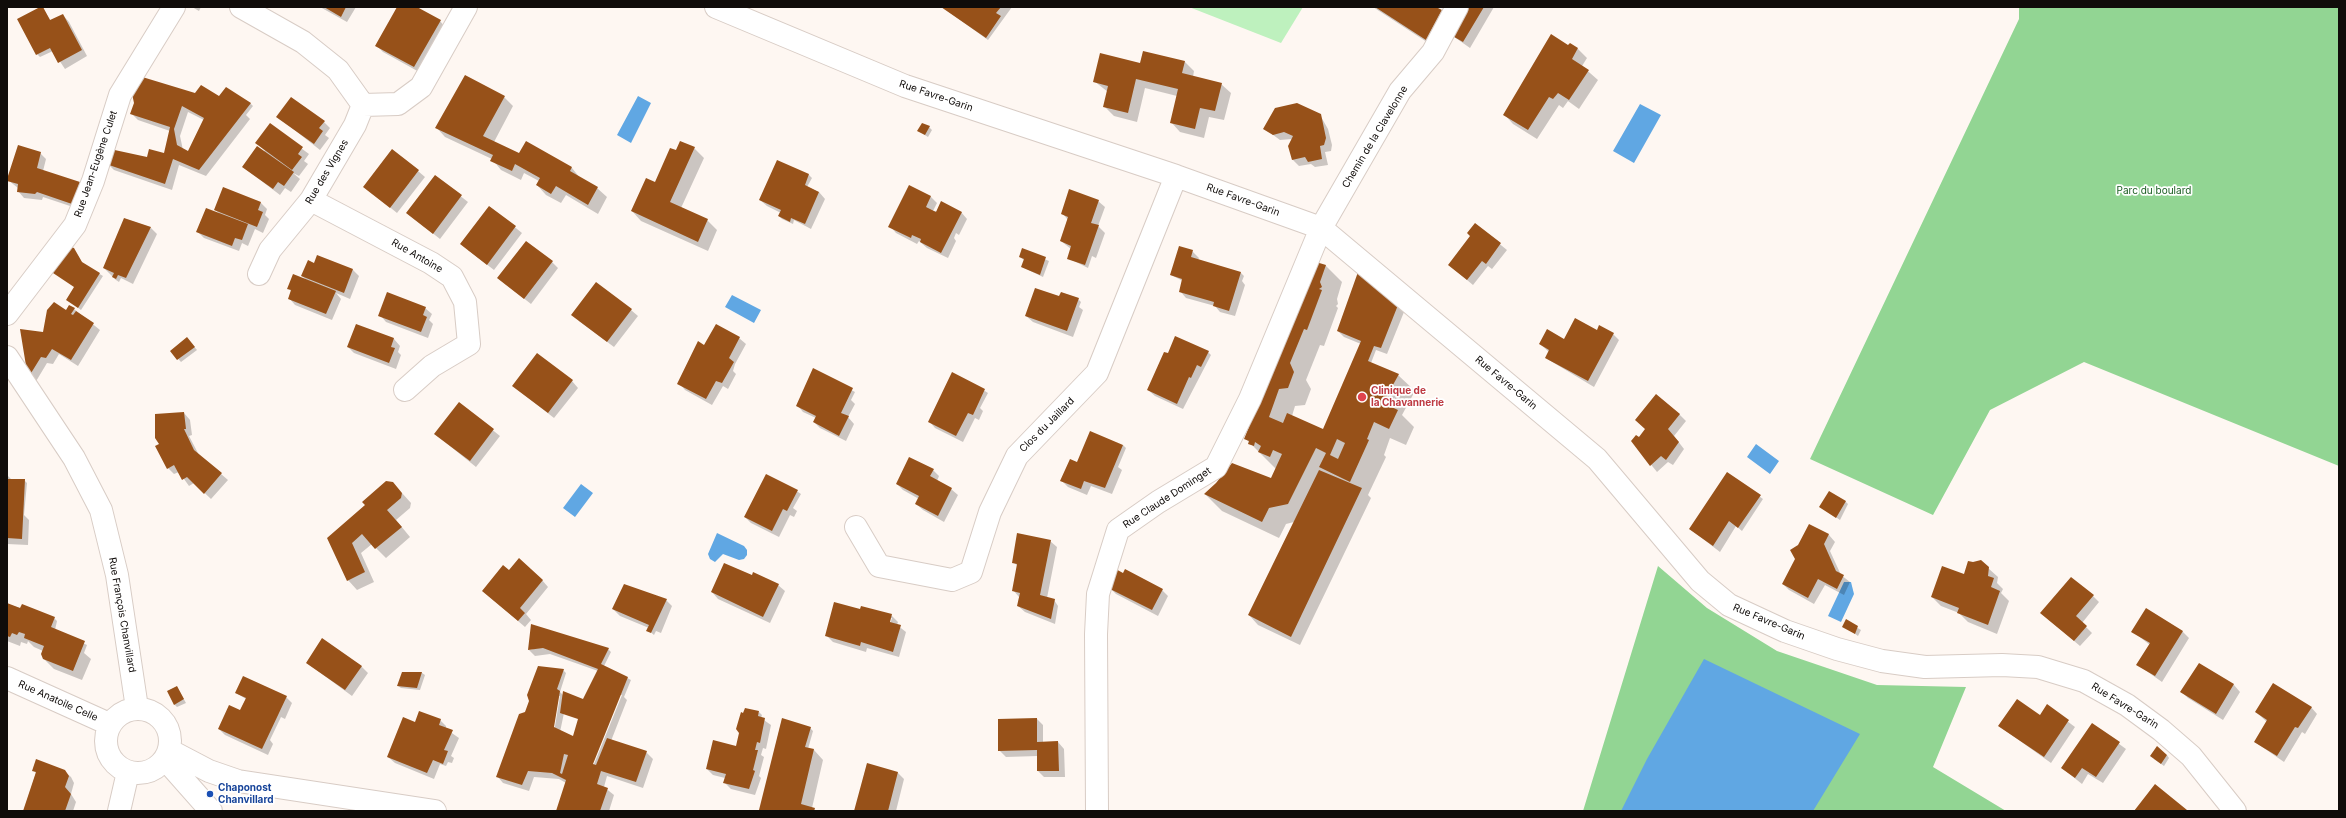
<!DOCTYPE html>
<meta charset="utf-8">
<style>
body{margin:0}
#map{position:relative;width:2346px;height:818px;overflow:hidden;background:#fef7f2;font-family:Inter,sans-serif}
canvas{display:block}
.frame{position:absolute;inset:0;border:8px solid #100c0a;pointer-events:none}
</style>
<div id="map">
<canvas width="2346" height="818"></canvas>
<div class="frame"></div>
</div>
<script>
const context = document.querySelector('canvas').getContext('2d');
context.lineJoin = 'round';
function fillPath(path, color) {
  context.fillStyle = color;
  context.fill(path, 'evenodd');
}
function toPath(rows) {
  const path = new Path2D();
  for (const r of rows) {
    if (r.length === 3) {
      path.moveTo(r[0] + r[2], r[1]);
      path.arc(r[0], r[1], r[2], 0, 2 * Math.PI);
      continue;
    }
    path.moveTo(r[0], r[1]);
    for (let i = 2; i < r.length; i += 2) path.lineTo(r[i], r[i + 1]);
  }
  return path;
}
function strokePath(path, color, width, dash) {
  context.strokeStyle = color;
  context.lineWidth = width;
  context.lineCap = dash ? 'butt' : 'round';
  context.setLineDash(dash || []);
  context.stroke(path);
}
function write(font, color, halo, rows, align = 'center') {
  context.font = font + ' Inter,sans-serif';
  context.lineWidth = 3.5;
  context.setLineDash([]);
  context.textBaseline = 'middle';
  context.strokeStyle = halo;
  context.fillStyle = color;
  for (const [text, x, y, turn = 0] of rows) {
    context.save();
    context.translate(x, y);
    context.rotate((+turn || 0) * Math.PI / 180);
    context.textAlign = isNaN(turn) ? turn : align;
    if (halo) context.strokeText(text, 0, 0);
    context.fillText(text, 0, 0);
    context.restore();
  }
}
const green = toPath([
 [1189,7,1303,7,1281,43]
]);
const forest = toPath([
 [2019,7,2339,7,2339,466,2084,362,1990,410,1933,515,1810,459,2019,19],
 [1658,566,1707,608,1777,651,1877,685,1966,687,1933,767,2006,811,1583,811]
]);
const water = toPath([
 [638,96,651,103,631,143,617,135],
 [1640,104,1661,115,1634,163,1613,151],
 [732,295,761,310,754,323,725,307],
 [1756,444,1779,461,1770,474,1747,457],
 [581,484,593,493,575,517,563,508],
 [717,533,744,546,747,550,747,555,744,559,739,560,723,554,715,562,710,559,708,554],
 [1844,582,1851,582,1854,594,1841,622,1828,616],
 [1704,659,1860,734,1813,811,1621,811,1647,759]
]);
const shadow = toPath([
 [42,7,51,21,63,15,69,22,87,56,65,69,53,51,40,57,37,54],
 [192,7,201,7,199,11],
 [320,7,356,7,347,22],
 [399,7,415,7,440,21,446,28,421,73,383,52,376,45],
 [942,7,1012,7,988,40],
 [1373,7,1434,7,1447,17,1433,46],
 [1465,7,1494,7,1470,48,1450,34],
 [1568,46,1578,49,1587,58,1582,66,1598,80,1579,109,1568,101,1563,108,1559,105,1537,139,1513,124,1504,114],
 [1185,62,1194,71,1193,77,1221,84,1231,93,1224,120,1209,117,1204,138,1180,132,1171,122,1177,96,1145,88,1137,122,1114,116,1104,106,1108,92,1094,81,1141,64],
 [196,94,250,103,253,106,246,115,250,119,206,176,179,165,172,190,114,170,107,163,148,159,165,154,170,131,138,120,132,114],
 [188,112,204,120,188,153,183,150,180,136],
 [504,97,513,106,494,142,520,154,572,168,580,178,597,188,607,197,598,214,566,195,561,203,546,195,537,185,539,181,524,173,521,180,501,170,492,159,445,137,436,127],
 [1320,115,1328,129,1332,145,1331,151,1325,152,1328,165,1315,167,1311,164,1299,166,1293,160,1289,146,1292,139,1280,140,1265,129],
 [278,117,324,122,330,128,325,135,329,138,320,150],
 [270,125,309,154,304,161,308,164,299,176,293,173,300,179,291,192,285,188,280,195,243,167,265,151,257,143],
 [929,127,932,130,928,137,918,131],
 [681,142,694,148,704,158,681,208,707,220,717,230,708,251,641,221,632,211,655,184],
 [40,153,46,159,43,171,79,183,86,189,79,209,43,197,42,200,24,198,18,191,18,188,8,180],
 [778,161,809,175,812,178,807,187,819,192,825,199,811,229,794,220,793,224,782,219,779,216,781,213,767,206,760,200],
 [418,171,425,177,397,213,365,187],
 [435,176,468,202,440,239,407,213],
 [909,186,931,197,937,203,933,211,961,212,967,219,959,235,956,233,954,238,956,241,948,258,927,248,919,241,917,244,896,233,890,226],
 [224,188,261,203,267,209,265,215,269,219,263,233,255,229,248,246,242,243,239,251,204,238,198,232,220,214,215,210],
 [1098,201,1105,207,1098,226,1105,233,1096,258,1092,256,1088,268,1068,258,1071,249,1061,241,1068,220,1063,214],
 [490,207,522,233,494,270,468,250],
 [1475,224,1507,250,1492,269,1488,266,1473,285,1449,265,1471,236],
 [151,228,157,234,133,284,121,278,119,282,116,280,104,268],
 [73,248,83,264,103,276,81,310,67,300,75,287],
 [1023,250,1049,261,1043,277,1022,267,1025,261,1020,257],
 [1192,251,1199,258,1198,260,1241,273,1244,276,1242,281,1245,285,1235,316,1220,312,1215,306,1186,298,1180,291,1183,281,1171,275],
 [318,256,353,270,359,276,350,299,336,293,341,299,332,320,295,305,289,298,292,292,288,288,307,281,302,276,315,264],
 [552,262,558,268,531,304,498,278],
 [1325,265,1342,282,1337,299,1338,304,1336,306,1338,308,1324,346,1320,345,1306,380,1311,389,1305,405,1295,406,1292,416,1324,430,1361,344,1344,337,1338,331,1397,306,1404,312,1387,354,1376,350,1371,363,1398,375,1415,391,1402,415,1414,427,1406,445,1390,438,1384,455,1386,457,1368,495,1371,498,1300,645,1258,625,1249,615,1294,522,1286,524,1279,538,1222,511,1205,494,1271,479,1276,469,1246,439],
 [1064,299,1078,299,1081,302,1079,307,1083,310,1073,337,1033,322,1026,316],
 [425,308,432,314,429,320,433,324,428,338,386,322,380,315],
 [74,309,100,330,78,366,59,354,53,364,47,363,35,383,29,378,44,335,66,312],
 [631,310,638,316,614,347,579,321],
 [356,325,394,339,400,346,398,352,401,355,396,369,354,353,348,347],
 [1597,332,1613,334,1619,340,1594,387,1549,360,1546,357,1549,352,1540,344,1565,340],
 [739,338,746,344,735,364,733,371,736,374,728,389,723,386,712,405,685,390,679,383,705,346],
 [190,342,197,350,181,362,171,351],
 [1208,352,1211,355,1183,409,1155,396,1148,390,1168,354],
 [814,370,855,392,851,400,855,404,848,417,854,424,846,441,820,428,814,422,816,418,803,412,797,405],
 [572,381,578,388,554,418,513,386],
 [977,386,988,393,980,408,983,411,979,420,975,418,963,442,935,428,929,421],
 [459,403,500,436,476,467,435,434],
 [184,413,190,420,192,435,189,436,199,455,228,480,211,499,194,483,189,486,179,472,174,474,168,468,161,444],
 [1679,414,1686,421,1674,436,1684,449,1673,465,1668,462,1657,472,1632,441],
 [1123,445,1126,448,1118,467,1122,470,1112,494,1091,486,1087,495,1068,487,1062,481,1077,463],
 [933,470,939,476,937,481,951,489,958,495,944,522,923,510,916,504,919,499,903,490,897,484],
 [1727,473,1763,499,1742,531,1736,526,1720,552,1690,529],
 [7,475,12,480,24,480,27,483,24,515,29,520,28,545,7,544],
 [792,488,801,494,793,508,797,511,794,517,790,515,779,537,751,523,745,517],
 [402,493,411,503,410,508,396,520,410,537,386,558,372,544,361,553,374,582,357,590,348,580,328,538,366,506],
 [1845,501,1848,504,1840,520,1821,507],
 [1809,525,1829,535,1835,542,1830,551,1841,575,1850,582,1844,595,1825,585,1814,604,1789,590,1783,584,1796,559,1799,546],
 [1050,541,1057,547,1047,598,1054,600,1058,606,1055,624,1025,612,1018,606,1019,597,1013,590,1018,566,1013,562],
 [1988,568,1998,577,1997,583,2003,589,2001,593,2009,601,1997,634,1968,622,1959,613,1941,606,1932,597,1965,576],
 [509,572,542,580,548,587,526,614,531,620,525,627,483,591],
 [1124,574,1162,590,1168,596,1158,616,1116,594,1109,587],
 [751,576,778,585,785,591,770,623,718,599,712,592],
 [2093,596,2099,602,2082,623,2092,633,2080,646,2048,619],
 [666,600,672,606,661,633,656,631,654,635,648,630,649,628,620,616,613,609],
 [7,604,54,618,57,621,55,630,87,645,84,653,91,659,82,680,54,669,44,659,43,651,34,647,28,641,27,644,21,642,20,646,7,641],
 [2146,609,2183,632,2189,638,2162,682,2138,665,2150,645,2132,631],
 [861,610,891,615,898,622,897,625,906,632,899,657,867,648,866,652,833,642,826,635],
 [890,618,892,618,889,627],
 [1846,621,1861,630,1858,636,1844,626],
 [576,640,608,649,611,652,604,666,631,680,624,697,627,700,611,741,646,752,653,759,643,788,607,776,604,787,614,795,609,811,558,811,566,783,559,779,534,777,529,791,503,783,497,776,525,712,563,670,566,673,560,692,564,696,584,701,598,671,550,654,535,656,529,650],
 [620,695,622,695,592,769,590,768],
 [558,696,560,696,554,732,552,732],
 [564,713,583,720,574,737,560,732],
 [307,663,361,666,368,673,352,696],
 [2199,664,2234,685,2240,692,2223,720,2188,698,2182,692],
 [403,673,422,673,425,675,420,690,401,688,398,686],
 [177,687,186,703,177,707,174,704],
 [236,693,286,697,292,703,285,719,281,717,270,740,273,744,268,755,225,735,219,729,240,711,246,699],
 [2047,706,2075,727,2051,763,1999,726,2041,717],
 [2311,707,2317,714,2305,734,2302,732,2284,762,2255,742,2267,722,2256,712],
 [759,712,762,715,761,718,771,725,766,749,763,748,761,755,764,757,759,776,761,778,755,795,731,789,724,782,725,778,713,775,707,769,737,747],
 [782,719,810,728,813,731,808,749,814,750,823,760,812,808,817,811,760,810],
 [1037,719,1043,725,1043,743,1058,742,1064,749,1065,777,1044,777,1038,771,1038,756,1006,757,999,750],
 [440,720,446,726,446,729,459,738,451,756,454,758,452,763,448,762,446,766,440,764,434,779,395,763,388,757],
 [2092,724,2126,749,2103,783,2088,774,2082,784,2062,768],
 [2167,755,2169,758,2164,766,2154,759],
 [867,764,898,773,904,779,896,811,855,811],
 [34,771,64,771,71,777,74,783,71,794,76,802,73,811,24,811,36,773]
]);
const building = toPath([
 [40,7,43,7,50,20,63,14,82,50,58,63,50,48,36,55,17,19],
 [324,7,346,7,341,17],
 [397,7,417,7,441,20,414,67,375,46],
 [941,7,1001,7,996,13,1001,16,986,38],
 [1375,7,1436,7,1442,10,1426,40],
 [1464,7,1484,7,1463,42,1449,34],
 [1551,34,1568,45,1570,43,1578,48,1572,59,1589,70,1569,100,1558,93,1553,99,1549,97,1528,130,1503,115],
 [1143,51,1185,61,1182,73,1222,83,1215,111,1200,108,1195,129,1170,123,1178,89,1136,79,1128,113,1103,107,1108,86,1093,82,1100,53,1140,63],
 [465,75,505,96,483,136,519,153,526,141,572,167,570,171,598,187,588,205,556,186,551,194,536,185,540,178,515,164,512,171,490,161,493,155,435,128],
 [139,76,195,93,201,85,219,96,226,87,251,103,199,170,173,159,165,184,106,164,110,149,147,157,149,149,164,153,170,127,130,114,134,103,131,89],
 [182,106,204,118,188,151,177,145,174,129],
 [291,97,325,121,319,128,323,131,314,144,276,117],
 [1297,103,1321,114,1326,138,1324,145,1320,146,1322,159,1308,162,1305,157,1292,160,1288,146,1293,136,1284,132,1273,135,1263,129,1275,108],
 [270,123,303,147,298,154,302,157,292,170,255,143],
 [922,123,930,126,925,135,917,131],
 [680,141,695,147,670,202,708,219,698,242,631,211,646,178,655,182,670,148,676,150],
 [18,145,41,152,37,168,80,182,72,204,37,192,35,194,17,192,18,184,7,181,7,179],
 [257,146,294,172,284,186,278,182,273,189,242,167],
 [392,149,419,170,390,208,363,187],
 [777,160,809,174,805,185,819,192,805,224,791,218,790,222,778,216,781,210,759,200],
 [435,175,462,195,433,234,406,213],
 [909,185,931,196,926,207,936,212,941,201,962,212,941,253,920,242,921,239,912,235,911,238,888,227],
 [223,187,261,202,258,210,263,212,257,227,214,210],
 [1069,189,1099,200,1091,223,1099,225,1085,265,1067,259,1071,246,1060,241,1068,217,1061,214],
 [489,206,516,226,487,265,460,244],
 [206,208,248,224,242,240,235,238,232,246,196,232],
 [124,218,151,227,126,278,118,275,116,279,112,277,114,273,103,268],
 [1475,223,1501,243,1486,264,1482,261,1467,280,1448,265,1470,236,1467,233],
 [526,241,553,261,524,299,497,278],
 [68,246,74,248,82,262,100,273,78,308,66,300,74,287,50,271],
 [1179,246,1193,250,1191,257,1241,272,1229,311,1213,306,1214,302,1179,292,1182,279,1170,275],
 [1022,248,1046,257,1040,275,1021,267,1024,259,1019,257],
 [317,255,353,269,344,293,301,276,308,260,314,263],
 [1316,262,1326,265,1320,282,1322,287,1319,289,1322,290,1307,330,1304,329,1290,363,1294,372,1288,388,1279,389,1269,417,1283,423,1287,413,1323,429,1361,341,1337,331,1358,272,1398,305,1381,348,1374,346,1368,361,1399,374,1383,403,1398,410,1389,429,1374,422,1367,439,1369,440,1350,482,1319,467,1326,453,1316,448,1288,504,1269,508,1262,522,1204,494,1216,483,1232,463,1271,478,1282,454,1273,450,1270,457,1258,452,1261,446,1255,442,1254,446,1248,444,1249,441,1244,439],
 [1337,439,1345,443,1338,459,1330,455],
 [293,274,336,291,326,314,288,299,291,290,287,289],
 [596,282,632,309,607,342,571,315],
 [1035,288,1059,296,1061,292,1079,298,1067,331,1025,316],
 [387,292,426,307,423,315,427,317,421,332,378,316],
 [54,302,66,310,69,305,75,308,71,314,73,315,76,311,94,323,71,360,52,349,46,358,41,357,28,378,20,329,43,332,47,310],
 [1575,318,1597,330,1599,325,1614,333,1588,381,1545,358,1549,350,1539,344,1547,329,1564,339],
 [356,324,394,338,391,347,395,348,389,363,347,347],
 [716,324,740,337,729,358,734,362,722,383,716,381,706,399,677,384,698,341,704,345],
 [1175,336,1209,351,1201,367,1197,365,1191,378,1189,377,1177,404,1147,390,1164,352,1168,353],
 [187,337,195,347,177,360,170,351],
 [537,353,573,380,548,413,512,386],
 [813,368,853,388,841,413,849,416,839,436,813,422,816,416,796,406],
 [952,372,985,389,973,415,968,413,956,436,928,422],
 [1656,394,1680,414,1668,429,1679,442,1666,460,1661,456,1650,466,1631,441,1636,435,1639,437,1645,429,1635,420],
 [459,402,494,429,470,461,434,434],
 [184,412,186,429,184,429,194,450,222,473,204,494,187,477,182,480,174,465,167,469,155,446,159,444,155,438,155,414],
 [1090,431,1123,445,1105,488,1084,481,1081,489,1060,481,1070,459,1077,462],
 [909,457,934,469,930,476,952,488,938,516,915,504,919,496,896,484],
 [1319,470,1362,488,1291,637,1248,615],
 [1727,472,1761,495,1738,528,1729,521,1713,546,1689,529],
 [766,474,798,490,787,511,783,509,772,531,744,517],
 [7,479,25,479,22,539,7,538],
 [386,481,393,482,402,493,401,498,387,510,402,527,375,549,362,534,352,543,365,572,347,581,327,538,365,505,362,502],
 [1829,491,1846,501,1836,518,1819,507],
 [1809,524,1829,534,1824,544,1836,571,1844,575,1837,589,1818,579,1808,598,1782,584,1795,559,1790,550,1798,545],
 [1017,533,1051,540,1040,595,1055,599,1051,619,1017,606,1020,593,1012,591,1017,564,1012,563],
 [519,558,543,580,520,608,525,613,518,621,482,591,503,565,509,570],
 [1981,560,1989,567,1988,576,1994,578,1991,587,2000,591,1988,625,1957,613,1959,608,1931,597,1942,566,1964,574,1968,561,1973,562],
 [724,563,752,575,753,572,779,584,763,617,711,592],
 [1112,567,1123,573,1125,569,1163,589,1152,610,1108,588],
 [2071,577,2094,595,2076,616,2087,626,2074,641,2040,613],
 [624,584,667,599,651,633,646,631,649,625,612,609],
 [834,602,860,609,861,606,892,614,890,622,901,625,893,652,861,642,860,646,825,636],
 [7,603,20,608,22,604,55,617,51,627,85,641,73,671,43,659,41,654,44,646,24,638,25,634,19,632,17,635,12,633,10,637,7,636],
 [2146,608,2183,631,2155,676,2136,665,2150,643,2131,632],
 [1846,619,1858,626,1855,634,1842,627],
 [531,624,609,648,601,664,628,677,593,764,596,765,607,738,647,751,636,782,601,771,597,784,608,788,600,811,556,811,566,780,552,773,528,771,522,785,496,777,519,714,525,712,529,701,527,695,538,666,564,669,557,689,560,691,554,727,573,736,578,719,560,713,563,691,583,699,598,669,543,648,528,650],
 [564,754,568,755,562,774,560,773],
 [322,638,362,666,345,690,306,663],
 [2199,663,2234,684,2216,714,2180,692],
 [402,672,422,672,417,688,397,686],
 [243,676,287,696,262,749,218,729,229,705,240,710,246,698,235,693],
 [2273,683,2312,707,2298,728,2295,727,2277,756,2254,742,2267,720,2255,712],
 [177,686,184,699,174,705,167,691],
 [2017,699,2040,715,2047,704,2069,720,2044,757,1998,726],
 [745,708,759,711,758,716,765,718,760,743,757,742,755,750,758,750,753,770,755,771,749,789,723,783,726,774,706,769,713,740,736,746,739,733,736,729,741,712,743,713],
 [419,711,441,719,439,725,453,730,444,750,448,751,443,764,433,760,427,773,387,757,403,717,415,722],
 [782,718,811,727,805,747,814,749,801,804,815,808,814,811,759,810],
 [1037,718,1037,742,1058,741,1059,771,1037,771,1037,750,998,751,998,719],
 [2092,723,2120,742,2096,777,2082,768,2075,778,2061,768],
 [2157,746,2167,755,2161,764,2150,756],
 [36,759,65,770,69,776,65,787,71,794,65,811,23,811,36,772,32,771],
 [867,763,898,772,888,811,854,811],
 [2155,784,2187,810,2186,811,2134,811]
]);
const minor = toPath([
 [241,7,303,42,338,70,363,105,398,104,421,87,466,7],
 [716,7,905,86,1176,176,1321,228,1597,459,1700,581,1729,605,1785,631,1837,649,1882,661,1925,667,2002,665,2038,667,2084,681,2127,705,2161,730,2191,756,2235,811],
 [311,200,431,263,452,277,465,302,469,344,432,366,405,390],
 [259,274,270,250,311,200,355,125,363,105],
 [7,314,75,225,93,181,120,95,174,7],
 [7,357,74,458,101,510,117,575,137,708],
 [856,527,879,566,952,580,971,572,990,512,1017,456,1097,373,1176,176],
 [7,678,109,724],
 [138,741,32],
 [169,750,209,771,238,781,435,811],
 [165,759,211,811],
 [119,811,128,772],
 [1097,811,1096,634,1098,594,1118,530,1158,502,1216,467,1250,399,1321,228,1400,91,1433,52,1457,7]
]);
const markers = [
 [1362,397,5,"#e0444e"],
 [210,794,4,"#1a4fb4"]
];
const streetNames = [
 ["Rue Favre-Garin",936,96,19],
 ["Chemin de la Clavelonne",1375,137,-59],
 ["Rue Jean-Eugène Culet",96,164,-71],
 ["Rue des Vignes",327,172,-59],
 ["Rue Favre-Garin",1243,200,20],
 ["Rue Antoine",417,256,30],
 ["Rue Favre-Garin",1506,383,40],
 ["Clos du Jaillard",1047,425,-45],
 ["Rue Claude Dominget",1167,498,-33],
 ["Rue François Chanvillard",122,615,80],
 ["Rue Favre-Garin",1769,622,23],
 ["Rue Anatoile Celle",58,701,24],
 ["Rue Favre-Garin",2125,706,32]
];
const parkNames = [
 ["Parc du boulard",2154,191]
];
const healthNames = [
 ["Clinique de",1371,391],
 ["la Chavannerie",1371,403]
];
const transitNames = [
 ["Chaponost",218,788],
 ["Chanvillard",218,800]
];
fillPath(green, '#bef1be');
fillPath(forest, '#92d593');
fillPath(water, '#60a7e3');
fillPath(shadow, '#0003');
fillPath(building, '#975119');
strokePath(minor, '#d8ccc5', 24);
strokePath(minor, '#fff', 22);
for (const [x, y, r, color] of markers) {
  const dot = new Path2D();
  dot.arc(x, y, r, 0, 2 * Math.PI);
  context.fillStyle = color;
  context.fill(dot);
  strokePath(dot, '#fff', 1.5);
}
write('10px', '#100c0a', '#fff', streetNames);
write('10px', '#185c1f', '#fff', parkNames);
write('bold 10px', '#be3a42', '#fff', healthNames, 'left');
write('bold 10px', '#164399', '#fff', transitNames, 'left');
</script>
